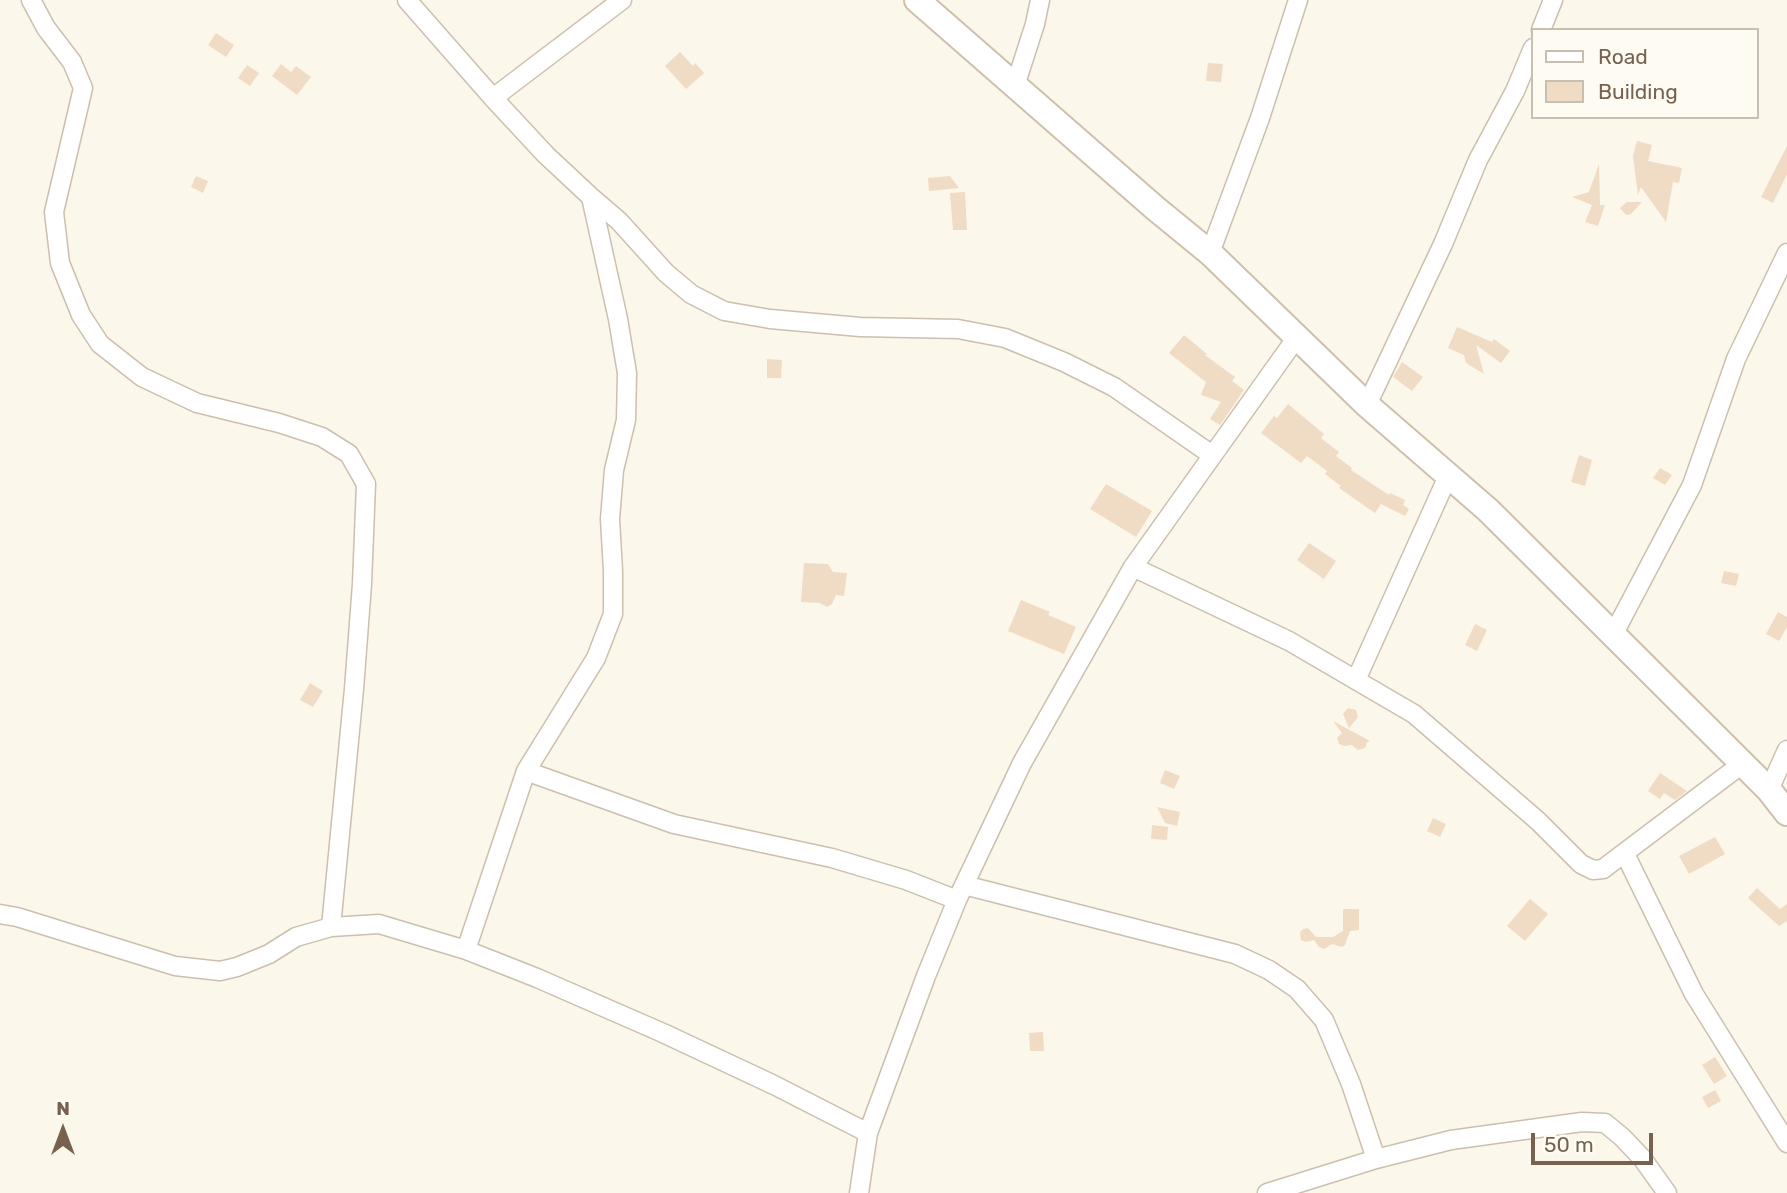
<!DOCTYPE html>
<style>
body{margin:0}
#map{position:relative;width:1787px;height:1193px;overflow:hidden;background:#fcf7eb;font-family:Rubik,sans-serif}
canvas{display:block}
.legend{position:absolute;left:1531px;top:28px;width:228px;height:91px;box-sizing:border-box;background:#fefbf2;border:2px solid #c8beb1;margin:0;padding:9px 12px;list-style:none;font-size:21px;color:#76624f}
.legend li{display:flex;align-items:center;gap:14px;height:35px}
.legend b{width:35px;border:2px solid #c8beb1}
.north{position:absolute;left:28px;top:1095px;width:70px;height:70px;-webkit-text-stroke:5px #fefbf2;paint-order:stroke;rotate:0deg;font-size:19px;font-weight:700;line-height:28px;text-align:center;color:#76624f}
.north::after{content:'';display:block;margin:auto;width:24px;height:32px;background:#76624f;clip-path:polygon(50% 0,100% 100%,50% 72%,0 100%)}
.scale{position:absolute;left:1531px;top:1133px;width:122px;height:32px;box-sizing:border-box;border:4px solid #76624f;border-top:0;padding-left:9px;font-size:21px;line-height:24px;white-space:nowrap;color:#76624f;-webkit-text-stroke:5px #fefbf2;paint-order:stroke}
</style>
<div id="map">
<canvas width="1787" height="1193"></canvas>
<ul class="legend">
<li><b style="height:9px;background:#fff"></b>Road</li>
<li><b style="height:19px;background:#f0dbc4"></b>Building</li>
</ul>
<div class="north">N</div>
<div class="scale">50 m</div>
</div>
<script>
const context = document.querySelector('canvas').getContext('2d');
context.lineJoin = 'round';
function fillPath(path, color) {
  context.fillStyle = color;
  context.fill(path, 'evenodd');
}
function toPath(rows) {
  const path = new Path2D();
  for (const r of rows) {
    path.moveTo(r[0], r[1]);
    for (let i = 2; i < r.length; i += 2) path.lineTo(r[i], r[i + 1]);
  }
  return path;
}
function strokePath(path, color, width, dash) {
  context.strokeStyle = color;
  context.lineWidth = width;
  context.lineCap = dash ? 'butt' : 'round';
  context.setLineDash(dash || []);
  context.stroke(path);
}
const building = toPath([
 [216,33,234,45,226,57,208,45],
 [680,52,693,66,695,63,704,73,686,89,665,66],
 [1208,63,1223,64,1221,82,1206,81],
 [281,64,291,72,296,66,311,77,297,95,272,76],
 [247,65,259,73,250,86,238,78],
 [1637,141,1652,145,1648,161,1682,168,1679,183,1673,182,1666,222,1641,187,1638,195,1633,156],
 [1787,146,1787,174,1773,203,1761,197],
 [1599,164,1600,205,1605,205,1598,226,1585,222,1592,205,1572,197,1589,192],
 [196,176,208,181,203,193,191,187],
 [950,176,959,188,929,191,928,178],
 [965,192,967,230,953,230,950,193],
 [1627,202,1642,202,1631,214,1626,215,1620,208],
 [1457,327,1492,342,1494,339,1510,351,1501,363,1476,345,1484,374,1466,363,1464,355,1448,348],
 [1184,335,1207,354,1205,355,1235,377,1232,381,1244,390,1220,425,1210,419,1221,402,1201,395,1206,382,1169,353],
 [767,359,782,360,781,378,767,378],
 [1402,362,1423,377,1412,391,1393,377],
 [1288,404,1324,434,1321,438,1339,452,1336,456,1352,468,1351,470,1389,495,1390,493,1405,500,1403,505,1409,509,1405,516,1381,504,1375,513,1339,488,1341,486,1325,474,1327,471,1307,456,1301,463,1261,433,1274,416,1277,418],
 [1579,455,1592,460,1585,486,1571,482],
 [1660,468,1672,475,1665,485,1653,478],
 [1106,484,1152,511,1136,537,1090,509],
 [1309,543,1336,561,1324,579,1297,560],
 [804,563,828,564,833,572,847,573,844,596,836,595,832,604,827,607,820,603,801,602],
 [1724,571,1739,574,1736,586,1721,583],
 [1021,600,1050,612,1048,615,1076,627,1064,654,1008,631],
 [1778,612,1787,617,1787,627,1779,641,1766,634],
 [1475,624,1487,630,1477,651,1465,645],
 [310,683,323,691,313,707,300,700],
 [1348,708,1356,710,1358,717,1349,728,1343,714],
 [1333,721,1370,741,1367,742,1365,748,1358,750,1352,745,1344,746,1339,744,1337,738,1342,733],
 [1165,770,1180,776,1174,789,1160,783],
 [1660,773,1687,791,1675,800,1664,793,1660,799,1648,791],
 [1157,807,1180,812,1177,826,1165,823],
 [1433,818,1446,824,1440,837,1427,831],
 [1152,825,1168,827,1167,840,1151,839],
 [1715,837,1725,854,1689,874,1679,856],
 [1757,888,1780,909,1787,904,1787,921,1779,926,1748,898],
 [1530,899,1548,914,1525,941,1507,926],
 [1343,909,1359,909,1359,930,1350,931,1345,945,1342,947,1332,944,1324,949,1319,947,1314,940,1306,942,1301,940,1300,932,1303,929,1308,928,1316,937,1333,937,1343,931],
 [1043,1032,1044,1051,1030,1051,1029,1033],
 [1715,1057,1727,1076,1714,1084,1702,1065],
 [1715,1090,1721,1101,1708,1108,1702,1097]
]);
const street = toPath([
 [31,0,46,28,72,62,83,88,54,212,60,263,81,315,100,344,142,377,197,403,279,423,322,437,349,454,366,484,362,584,354,689,331,927],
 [407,0,493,98,546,155,591,197,618,319,627,373,626,420,614,470,610,519,613,571,613,614,596,658,526,771,466,950],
 [1541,30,1553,0],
 [1015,86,1035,24,1040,0],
 [493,98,622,0],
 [591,197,619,221,666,273,691,294,724,311,770,319,860,327,958,329,1005,338,1064,362,1114,387,1212,455],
 [1210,253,1260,118,1298,0],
 [1367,405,1443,244,1478,160,1515,91,1533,48],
 [1133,567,1289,641,1414,714,1538,821,1581,864,1593,870,1603,869,1742,764],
 [1613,635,1692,485,1736,359,1787,253],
 [1356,680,1448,476],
 [526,771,674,824,832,858,906,880,957,900],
 [1769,790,1787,750],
 [1625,854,1694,994,1787,1143],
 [964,885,1235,954,1269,970,1297,989,1324,1020,1351,1084,1376,1159],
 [0,914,17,917,175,966,220,971,237,967,269,954,296,937,331,927,379,924,466,950,537,978,663,1033,774,1085,868,1133],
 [859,1193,868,1133,926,976,957,900,1022,763,1133,567,1297,337],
 [1267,1193,1376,1159,1451,1140,1582,1122,1605,1123,1622,1137,1642,1158,1667,1193]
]);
const secondary = toPath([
 [917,0,1155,208,1210,253,1367,405,1488,510,1769,790,1787,813]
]);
fillPath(building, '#f0dbc4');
strokePath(street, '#ccbfae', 21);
strokePath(secondary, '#cec0ac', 28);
strokePath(street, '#fff', 18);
strokePath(secondary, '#fff', 24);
</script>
